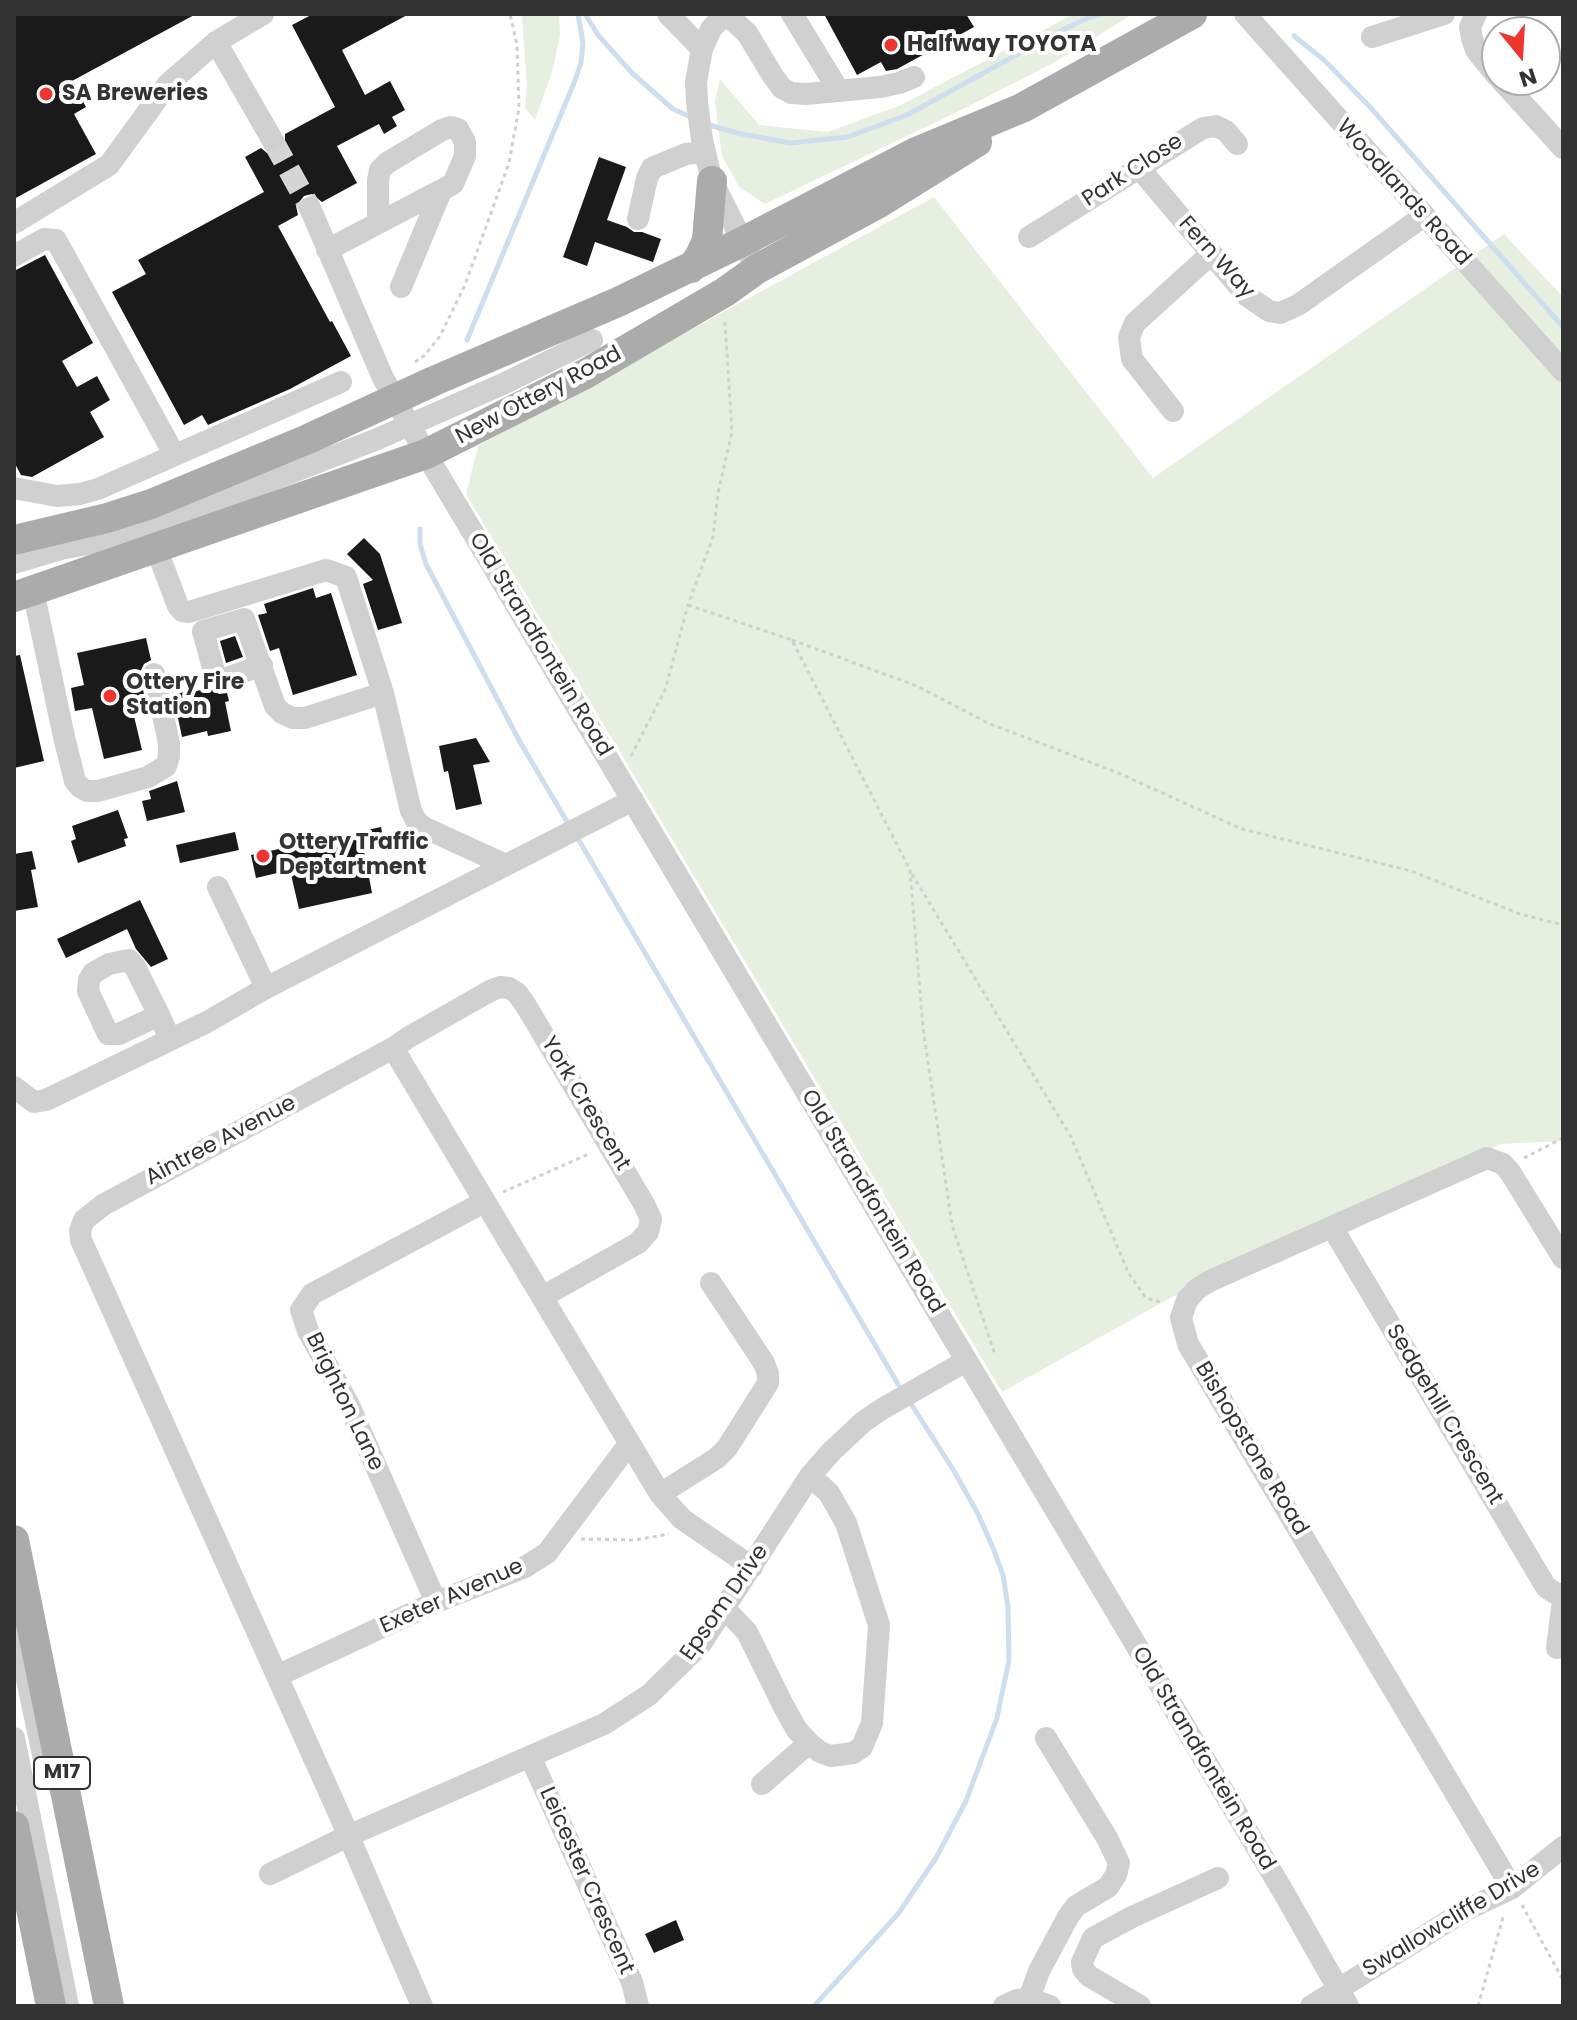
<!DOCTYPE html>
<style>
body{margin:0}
#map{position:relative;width:1577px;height:2020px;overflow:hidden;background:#fff;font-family:Poppins,sans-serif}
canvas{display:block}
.frame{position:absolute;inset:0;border:16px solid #333;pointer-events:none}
.north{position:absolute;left:1481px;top:16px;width:80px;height:80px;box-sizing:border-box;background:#fff;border:2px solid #adadad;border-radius:50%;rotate:162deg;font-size:22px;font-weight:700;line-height:32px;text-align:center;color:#333}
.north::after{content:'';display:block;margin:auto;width:28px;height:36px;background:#ee3530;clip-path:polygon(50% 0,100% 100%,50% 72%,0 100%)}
</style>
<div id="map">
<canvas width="1577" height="2020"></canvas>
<div class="frame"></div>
<div class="north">N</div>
</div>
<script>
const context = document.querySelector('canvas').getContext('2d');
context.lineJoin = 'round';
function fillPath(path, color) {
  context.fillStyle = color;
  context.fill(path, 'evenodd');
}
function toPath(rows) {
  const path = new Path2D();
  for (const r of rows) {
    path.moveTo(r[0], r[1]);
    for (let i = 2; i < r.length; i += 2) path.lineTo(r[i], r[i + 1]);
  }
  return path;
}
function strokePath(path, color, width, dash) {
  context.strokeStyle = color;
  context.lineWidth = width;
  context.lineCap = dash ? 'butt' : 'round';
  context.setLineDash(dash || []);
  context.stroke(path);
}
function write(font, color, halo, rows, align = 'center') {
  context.font = font + ' Poppins,sans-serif';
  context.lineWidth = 8;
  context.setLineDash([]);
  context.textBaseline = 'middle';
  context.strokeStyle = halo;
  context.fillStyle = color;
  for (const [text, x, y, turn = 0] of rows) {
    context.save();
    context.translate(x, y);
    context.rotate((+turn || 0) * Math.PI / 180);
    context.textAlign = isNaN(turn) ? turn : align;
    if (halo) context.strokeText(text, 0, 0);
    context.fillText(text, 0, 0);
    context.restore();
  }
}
const green = toPath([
 [520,14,559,14,560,36,552,72,535,120,525,108,527,85,522,19],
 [1074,14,1133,14,1055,62,959,111,765,204,739,187,722,156,715,101,720,79,759,125,828,132,901,105],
 [934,197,1153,478,1504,234,1563,297,1563,1141,1501,1144,1170,1298,1002,1392,466,494,478,446]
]);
const stream = toPath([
 [585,14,598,35,632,73,673,109,693,118],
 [1294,36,1324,60,1370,107,1563,327],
 [706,124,737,133,790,143,847,137,907,115,1049,37,1083,20,1101,14],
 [467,340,574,83,581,63,583,43,578,14],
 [420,529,420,544,426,564,520,742,569,825],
 [577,837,902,1391],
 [814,2006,898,1914,936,1858,966,1801,997,1718,1009,1660,1008,1607,1003,1575,993,1548,978,1514,954,1471,908,1399]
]);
const building = toPath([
 [14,14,196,14,72,81,86,107,74,114,96,154,14,199],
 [313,14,409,14,342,50,365,95,390,81,405,110,392,117,397,126,384,134,379,124,337,146,357,183,322,202,312,194,304,196,296,206,298,215,278,226,330,322,332,321,351,356,290,389,208,425,202,415,184,425,112,292,146,274,138,260,264,192,245,157,261,148,267,153,279,153,285,147,285,134,335,107,292,25],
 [824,14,966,14,974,27,897,69,886,71,881,62,857,75],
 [599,157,626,167,607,220,627,227,634,232,642,232,661,239,653,262,595,242,587,266,563,257],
 [45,255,93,343,62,361,77,387,97,376,110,400,90,412,104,437,32,477,21,475,14,462,14,271],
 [364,538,380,554,402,623,378,630,363,584,373,580,347,554],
 [313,588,316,598,331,593,357,675,293,695,279,648,270,651,258,615,267,613,264,604],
 [235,636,243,657,226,663,220,641],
 [146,638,151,660,144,664,141,670,144,696,130,699,142,750,104,759,92,708,75,711,71,688,84,685,77,653],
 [20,655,44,761,14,768,14,656],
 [179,678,183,694,210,688,219,694,227,693,229,701,225,702,231,731,208,736,207,731,182,737,170,680],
 [476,738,490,762,473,765,482,804,456,810,448,771,444,772,439,746],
 [177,781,185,812,147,821,142,801,151,799,149,791],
 [118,810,128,838,124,839,126,846,78,863,71,841,76,839,72,826],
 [381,827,385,847,364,851,372,893,299,909,290,870,256,878,251,855],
 [235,832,239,850,180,863,176,845],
 [32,851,36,869,31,870,38,907,14,911,14,854],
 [140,900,168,959,151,967,136,949,127,929,66,958,57,939],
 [676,1920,684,1940,654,1953,645,1934]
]);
const minorTunnel = toPath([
 [273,141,310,208]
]);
const path = toPath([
 [415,362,425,355,440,336,465,285,509,163,519,108,517,45,510,14],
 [688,605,792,640,910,870,923,1028,952,1225,995,1355],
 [792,640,917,686,990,724,1116,772,1242,829,1411,871,1520,914,1563,925],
 [631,756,665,690,688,605,713,537,718,493,732,432,725,322],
 [912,874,1071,1137,1129,1274,1146,1298,1164,1303],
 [1524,1158,1563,1138],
 [503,1192,591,1153],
 [581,1539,635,1540,669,1534],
 [1522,1905,1563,1980],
 [1478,2006,1504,1914]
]);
const minor = toPath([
 [668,14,702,49],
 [725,14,711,29,702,49,696,82,697,102,702,140,712,181,749,254],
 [726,14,747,33,773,76,782,88,791,93,806,94,880,87,899,83,914,77],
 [792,14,839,91],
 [1245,14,1563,371],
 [1476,14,1470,27,1472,38,1476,50,1497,76],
 [1372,37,1444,14],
 [216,42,273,141],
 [1501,80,1563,148],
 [1140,169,1247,296,1269,311,1280,313,1298,305,1424,216],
 [310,208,383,378,426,454,1284,1893,1348,2006],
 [638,219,647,178,652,168,686,154,705,152],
 [14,223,109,165,168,84,216,42,263,14],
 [1029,237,1203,128,1216,126,1226,131,1237,144],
 [327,250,453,184,465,156,465,142,458,129,451,127,442,130,387,163,380,170,378,180,378,222],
 [14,256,44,239,56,240,174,454],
 [401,287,441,191],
 [1173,411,1132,359,1129,337,1135,323,1211,254],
 [14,488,57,496,80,494,98,489,341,382],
 [156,548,178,606,182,611,189,612,326,570,346,577,383,693,411,811,417,822,425,828,506,865],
 [14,563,61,549,109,540,156,525,375,440,503,384,592,340],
 [33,590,64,737,75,781,80,787,87,791,98,791,148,777,166,766,169,756,169,743,154,674],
 [244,619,275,706,282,713,293,718,305,718,383,693],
 [244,619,203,631,215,675,222,680,262,665],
 [218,887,266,988],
 [159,1015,119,1034,108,1034,88,991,89,980,93,973,109,964,129,960,135,967,159,1015,170,1039],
 [393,1048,660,1494,682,1519,752,1567],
 [14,1087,34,1102,46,1100,207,1022,266,988,633,800],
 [1332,1227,1546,1587,1555,1593,1563,1595],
 [660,1494,717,1458,727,1448,768,1383,768,1374,764,1363,711,1283],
 [436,1602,348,1403,308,1331,301,1310,312,1294,484,1202],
 [725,1609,747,1632,784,1707,797,1730,809,1743,820,1752,831,1756,853,1753,862,1747,872,1723,879,1625,846,1523,829,1493,810,1476],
 [14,1618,47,1774],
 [1557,1648,1563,1600],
 [277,1676,436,1602,525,1567,547,1553,629,1444],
 [14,1738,68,2006],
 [530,1756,632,1982,638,2006],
 [762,1784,809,1743],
 [270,1874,348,1836,604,1724,649,1695,700,1645,810,1476,831,1452,863,1422,882,1409,966,1361],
 [1512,1888,1188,1344,1181,1318,1187,1300,1197,1289,1210,1281,1487,1158,1503,1164,1510,1172,1563,1258],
 [1029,1999,1039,1971,1068,1917,1076,1906,1108,1887,1116,1875,1119,1863,1107,1838,1046,1738],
 [422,2006,340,1816,81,1240,80,1231,84,1220,103,1205,393,1048,409,1037,490,991,500,987,509,988,517,993,525,1004,644,1204,651,1219,648,1232,638,1243,542,1297],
 [1004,2006,1017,2000,1029,1999,1050,2006],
 [1140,2006,1089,1976,1083,1969,1082,1962,1093,1938,1132,1917,1218,1878],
 [1311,2006,1468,1909,1512,1888,1563,1847]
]);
const major = toPath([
 [691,268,700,256,707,240,712,181],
 [14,540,107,518,151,504,308,439,434,381,618,302,742,242,916,152,1022,108,1192,14],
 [14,597,426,454,585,374,725,292,757,269,879,203,977,142],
 [14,1540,109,2006],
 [14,1826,51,2006]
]);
const markers = [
 [891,45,8,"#ee3530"],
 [46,94,8,"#ee3530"],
 [110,696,8,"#ee3530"],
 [263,856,8,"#ee3530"]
];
const shields = [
 [62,1773,56]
];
const shieldNames = [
 ["M17",62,1773]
];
const poiNames = [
 ["Halfway TOYOTA",907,45],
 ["SA Breweries",62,94],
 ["Ottery Fire",126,683],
 ["Station",126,708],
 ["Ottery Traffic",279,843],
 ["Deptartment",279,868]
];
const streetNames = [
 ["Park Close",1133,171,-33],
 ["Woodlands Road",1403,193,48],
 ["Fern Way",1216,258,48],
 ["New Ottery Road",539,396,-28],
 ["Old Strandfontein Road",540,645,59],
 ["York Crescent",585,1104,59],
 ["Aintree Avenue",221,1141,-28],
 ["Old Strandfontein Road",872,1202,59],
 ["Brighton Lane",344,1402,64],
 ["Sedgehill Crescent",1444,1415,59],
 ["Bishopstone Road",1251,1449,59],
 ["Exeter Avenue",452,1597,-24],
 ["Epsom Drive",725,1603,-55],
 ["Old Strandfontein Road",1203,1759,59],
 ["Leicester Crescent",586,1881,66],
 ["Swallowcliffe Drive",1452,1920,-31]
];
fillPath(green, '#e7efe1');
strokePath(stream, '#cddeef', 5);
fillPath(building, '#1a1a1a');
strokePath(minorTunnel, '#d6d6d6', 22, [22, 11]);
strokePath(path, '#d0d0d0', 3, [4, 4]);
strokePath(minor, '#d0d0d0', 22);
strokePath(major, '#ababab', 30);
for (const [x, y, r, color] of markers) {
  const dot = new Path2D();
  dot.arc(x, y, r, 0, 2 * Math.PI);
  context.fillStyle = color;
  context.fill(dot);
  strokePath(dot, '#fff', 3);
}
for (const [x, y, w] of shields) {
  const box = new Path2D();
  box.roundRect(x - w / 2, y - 16, w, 32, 6);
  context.fillStyle = '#fff';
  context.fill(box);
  strokePath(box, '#333', 2);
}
write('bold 20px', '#333', null, shieldNames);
write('bold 22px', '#333', '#fff', poiNames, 'left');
write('22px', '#333', '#fff', streetNames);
</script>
